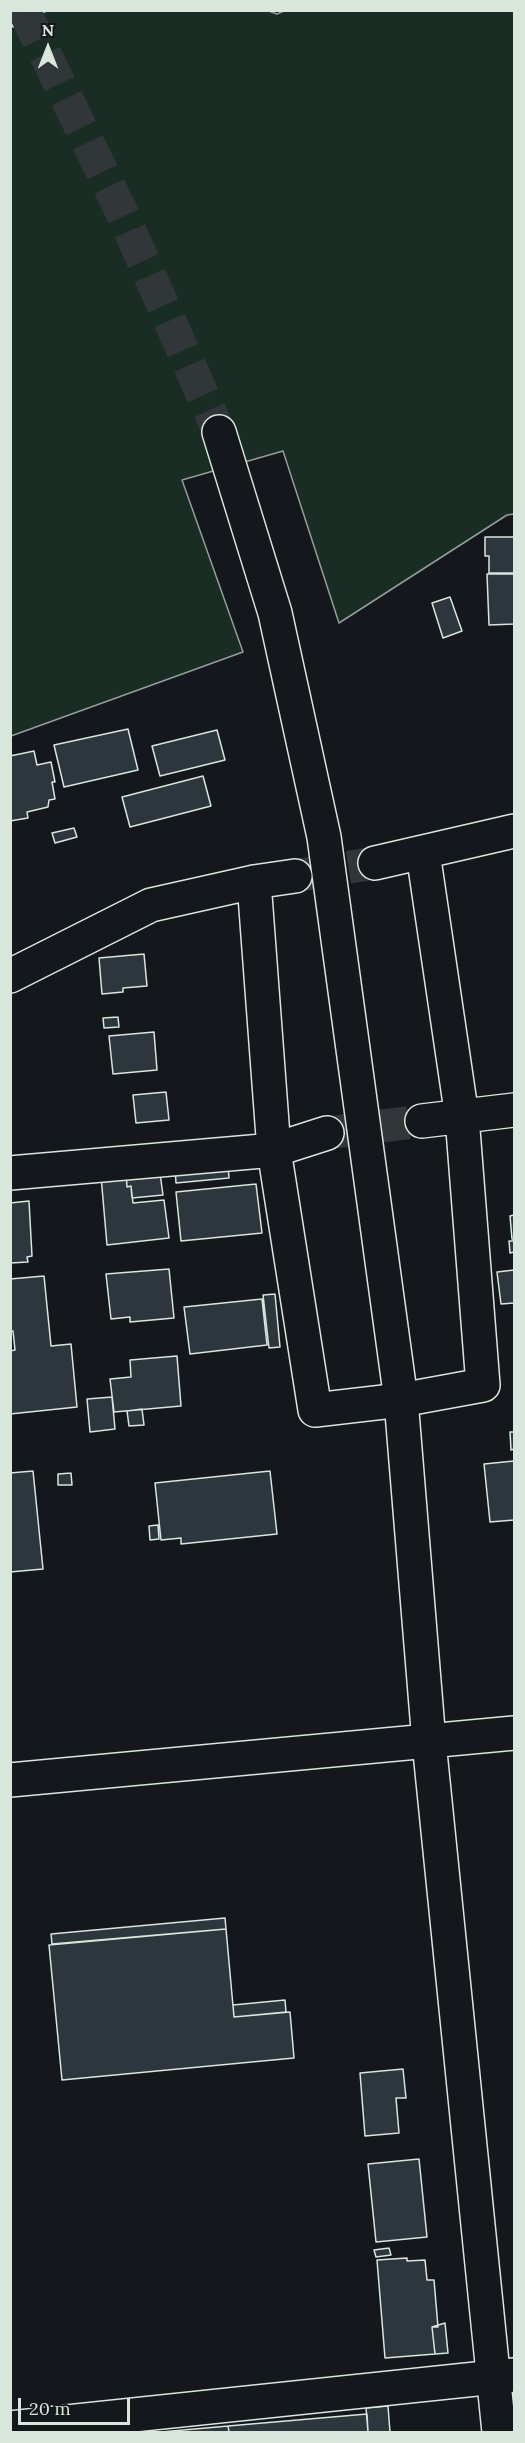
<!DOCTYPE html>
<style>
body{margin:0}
#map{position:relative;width:525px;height:2443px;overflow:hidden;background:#14181c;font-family:Lora,serif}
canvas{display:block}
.frame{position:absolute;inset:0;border:12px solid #d8e6dc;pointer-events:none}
.north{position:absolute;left:18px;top:18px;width:60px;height:60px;-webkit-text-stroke:4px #14181c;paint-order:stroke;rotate:0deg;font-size:16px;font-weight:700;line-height:24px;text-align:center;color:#d8e6dc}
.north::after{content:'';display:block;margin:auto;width:21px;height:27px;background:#d8e6dc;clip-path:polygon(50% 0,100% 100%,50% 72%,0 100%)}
.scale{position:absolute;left:18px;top:2398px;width:112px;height:27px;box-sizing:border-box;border:3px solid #d8e6dc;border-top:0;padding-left:8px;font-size:18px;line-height:21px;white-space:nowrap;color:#d8e6dc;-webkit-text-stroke:4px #14181c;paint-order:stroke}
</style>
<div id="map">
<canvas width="525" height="2443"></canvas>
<div class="frame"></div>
<div class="north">N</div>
<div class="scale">20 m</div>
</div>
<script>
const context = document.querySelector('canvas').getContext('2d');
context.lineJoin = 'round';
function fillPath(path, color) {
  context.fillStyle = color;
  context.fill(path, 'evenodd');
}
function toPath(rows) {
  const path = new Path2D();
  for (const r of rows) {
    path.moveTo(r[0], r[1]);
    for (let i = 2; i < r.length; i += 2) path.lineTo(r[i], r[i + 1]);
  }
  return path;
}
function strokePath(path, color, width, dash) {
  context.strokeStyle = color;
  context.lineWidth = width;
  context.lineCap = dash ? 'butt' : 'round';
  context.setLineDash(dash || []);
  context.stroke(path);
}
const green = toPath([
 [39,10,266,10,277,14,286,10,514,11,514,514,507,515,339,623,283,451,182,480,243,652,11,736,11,25,39,10]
]);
const building = toPath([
 [10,10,26,10,30,19,13,27,10,10],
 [26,10,46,10,46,11,30,20,26,10],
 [485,537,514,537,514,573,489,573,489,556,485,556,485,537],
 [487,574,514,574,514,624,489,625,487,574],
 [450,597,462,631,443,638,432,603,450,597],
 [128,729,138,770,64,787,54,745,128,729],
 [217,730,225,760,160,776,152,746,217,730],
 [34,751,37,765,51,762,55,782,52,782,55,799,49,800,48,807,27,812,28,818,10,821,10,756,34,751],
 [203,776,211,806,130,827,122,797,203,776],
 [74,828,77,837,55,843,52,833,74,828],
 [144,954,147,986,123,988,123,992,102,994,99,958,144,954],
 [118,1017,119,1027,104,1028,103,1018,118,1017],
 [154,1032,157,1070,113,1074,109,1036,154,1032],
 [166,1092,169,1120,136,1123,133,1095,166,1092],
 [228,1164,229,1178,176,1183,175,1169,228,1164],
 [159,1166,163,1195,132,1198,131,1186,127,1187,126,1170,159,1166],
 [126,1173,127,1187,131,1186,133,1203,164,1200,169,1238,107,1245,101,1176,126,1173],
 [256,1184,262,1233,181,1241,176,1192,256,1184],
 [29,1201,32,1256,27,1257,28,1262,10,1263,10,1203,29,1201],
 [514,1215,514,1239,512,1239,510,1216,514,1215],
 [509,1241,514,1241,514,1252,510,1253,509,1241],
 [169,1269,174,1318,130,1322,130,1317,111,1319,106,1274,169,1269],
 [514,1270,514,1303,501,1304,497,1272,514,1270],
 [44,1276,51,1346,71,1344,77,1407,10,1414,10,1351,15,1350,13,1331,10,1331,10,1279,44,1276],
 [275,1294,280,1347,269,1348,263,1295,275,1294],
 [262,1299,267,1345,190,1354,184,1307,262,1299],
 [177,1356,181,1406,114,1412,110,1379,131,1377,130,1360,177,1356],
 [112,1397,115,1429,90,1432,87,1399,112,1397],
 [142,1409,144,1425,129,1426,127,1411,142,1409],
 [510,1432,514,1432,514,1449,511,1450,510,1432],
 [514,1461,514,1520,490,1522,484,1464,514,1461],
 [33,1471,43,1569,10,1572,10,1473,33,1471],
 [270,1471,277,1534,181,1544,181,1538,161,1540,155,1483,270,1471],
 [71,1473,72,1485,58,1485,58,1474,71,1473],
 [158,1525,159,1539,150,1540,149,1526,158,1525],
 [225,1918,226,1929,52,1944,51,1934,225,1918],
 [226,1929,234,2017,290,2012,294,2058,62,2080,49,1945,226,1929],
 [285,2000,286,2012,234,2017,233,2005,285,2000],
 [403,2069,406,2098,396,2098,399,2133,365,2136,360,2073,403,2069],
 [419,2159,427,2237,376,2242,368,2164,419,2159],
 [389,2248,391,2255,376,2257,374,2250,389,2248],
 [407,2258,407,2261,425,2260,427,2280,434,2280,438,2327,432,2327,435,2354,385,2358,377,2260,407,2258],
 [445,2323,448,2353,435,2354,432,2327,445,2323],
 [388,2406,390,2432,368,2432,366,2408,388,2406],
 [367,2414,368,2432,229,2432,228,2426,367,2414],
 [228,2426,229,2432,161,2432,228,2426]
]);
const streetTunnel = toPath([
 [300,875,375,863],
 [327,1133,422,1121]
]);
const secondaryTunnel = toPath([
 [24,10,123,215,219,432]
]);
const street = toPath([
 [375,863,514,831],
 [254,882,274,1150,315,1410,401,1400,483,1385,462,1117,423,853],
 [10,976,151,905,254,882,295,876],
 [422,1121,514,1110],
 [10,1173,274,1150,327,1133],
 [10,2428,514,2375]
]);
const secondary = toPath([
 [219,432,275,613,324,837,401,1400,429,1742,499,2432],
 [10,1780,514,1733]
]);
fillPath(green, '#1a2d24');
strokePath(green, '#939e99', 1.5);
fillPath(building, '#2c363c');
strokePath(building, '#d8e6dc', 1.5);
strokePath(streetTunnel, '#313739', 33, [33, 16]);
strokePath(secondaryTunnel, '#313739', 33, [33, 16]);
strokePath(street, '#d8e6dc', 36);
strokePath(secondary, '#d8e6dc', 36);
strokePath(street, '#14181c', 33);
strokePath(secondary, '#14181c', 33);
</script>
